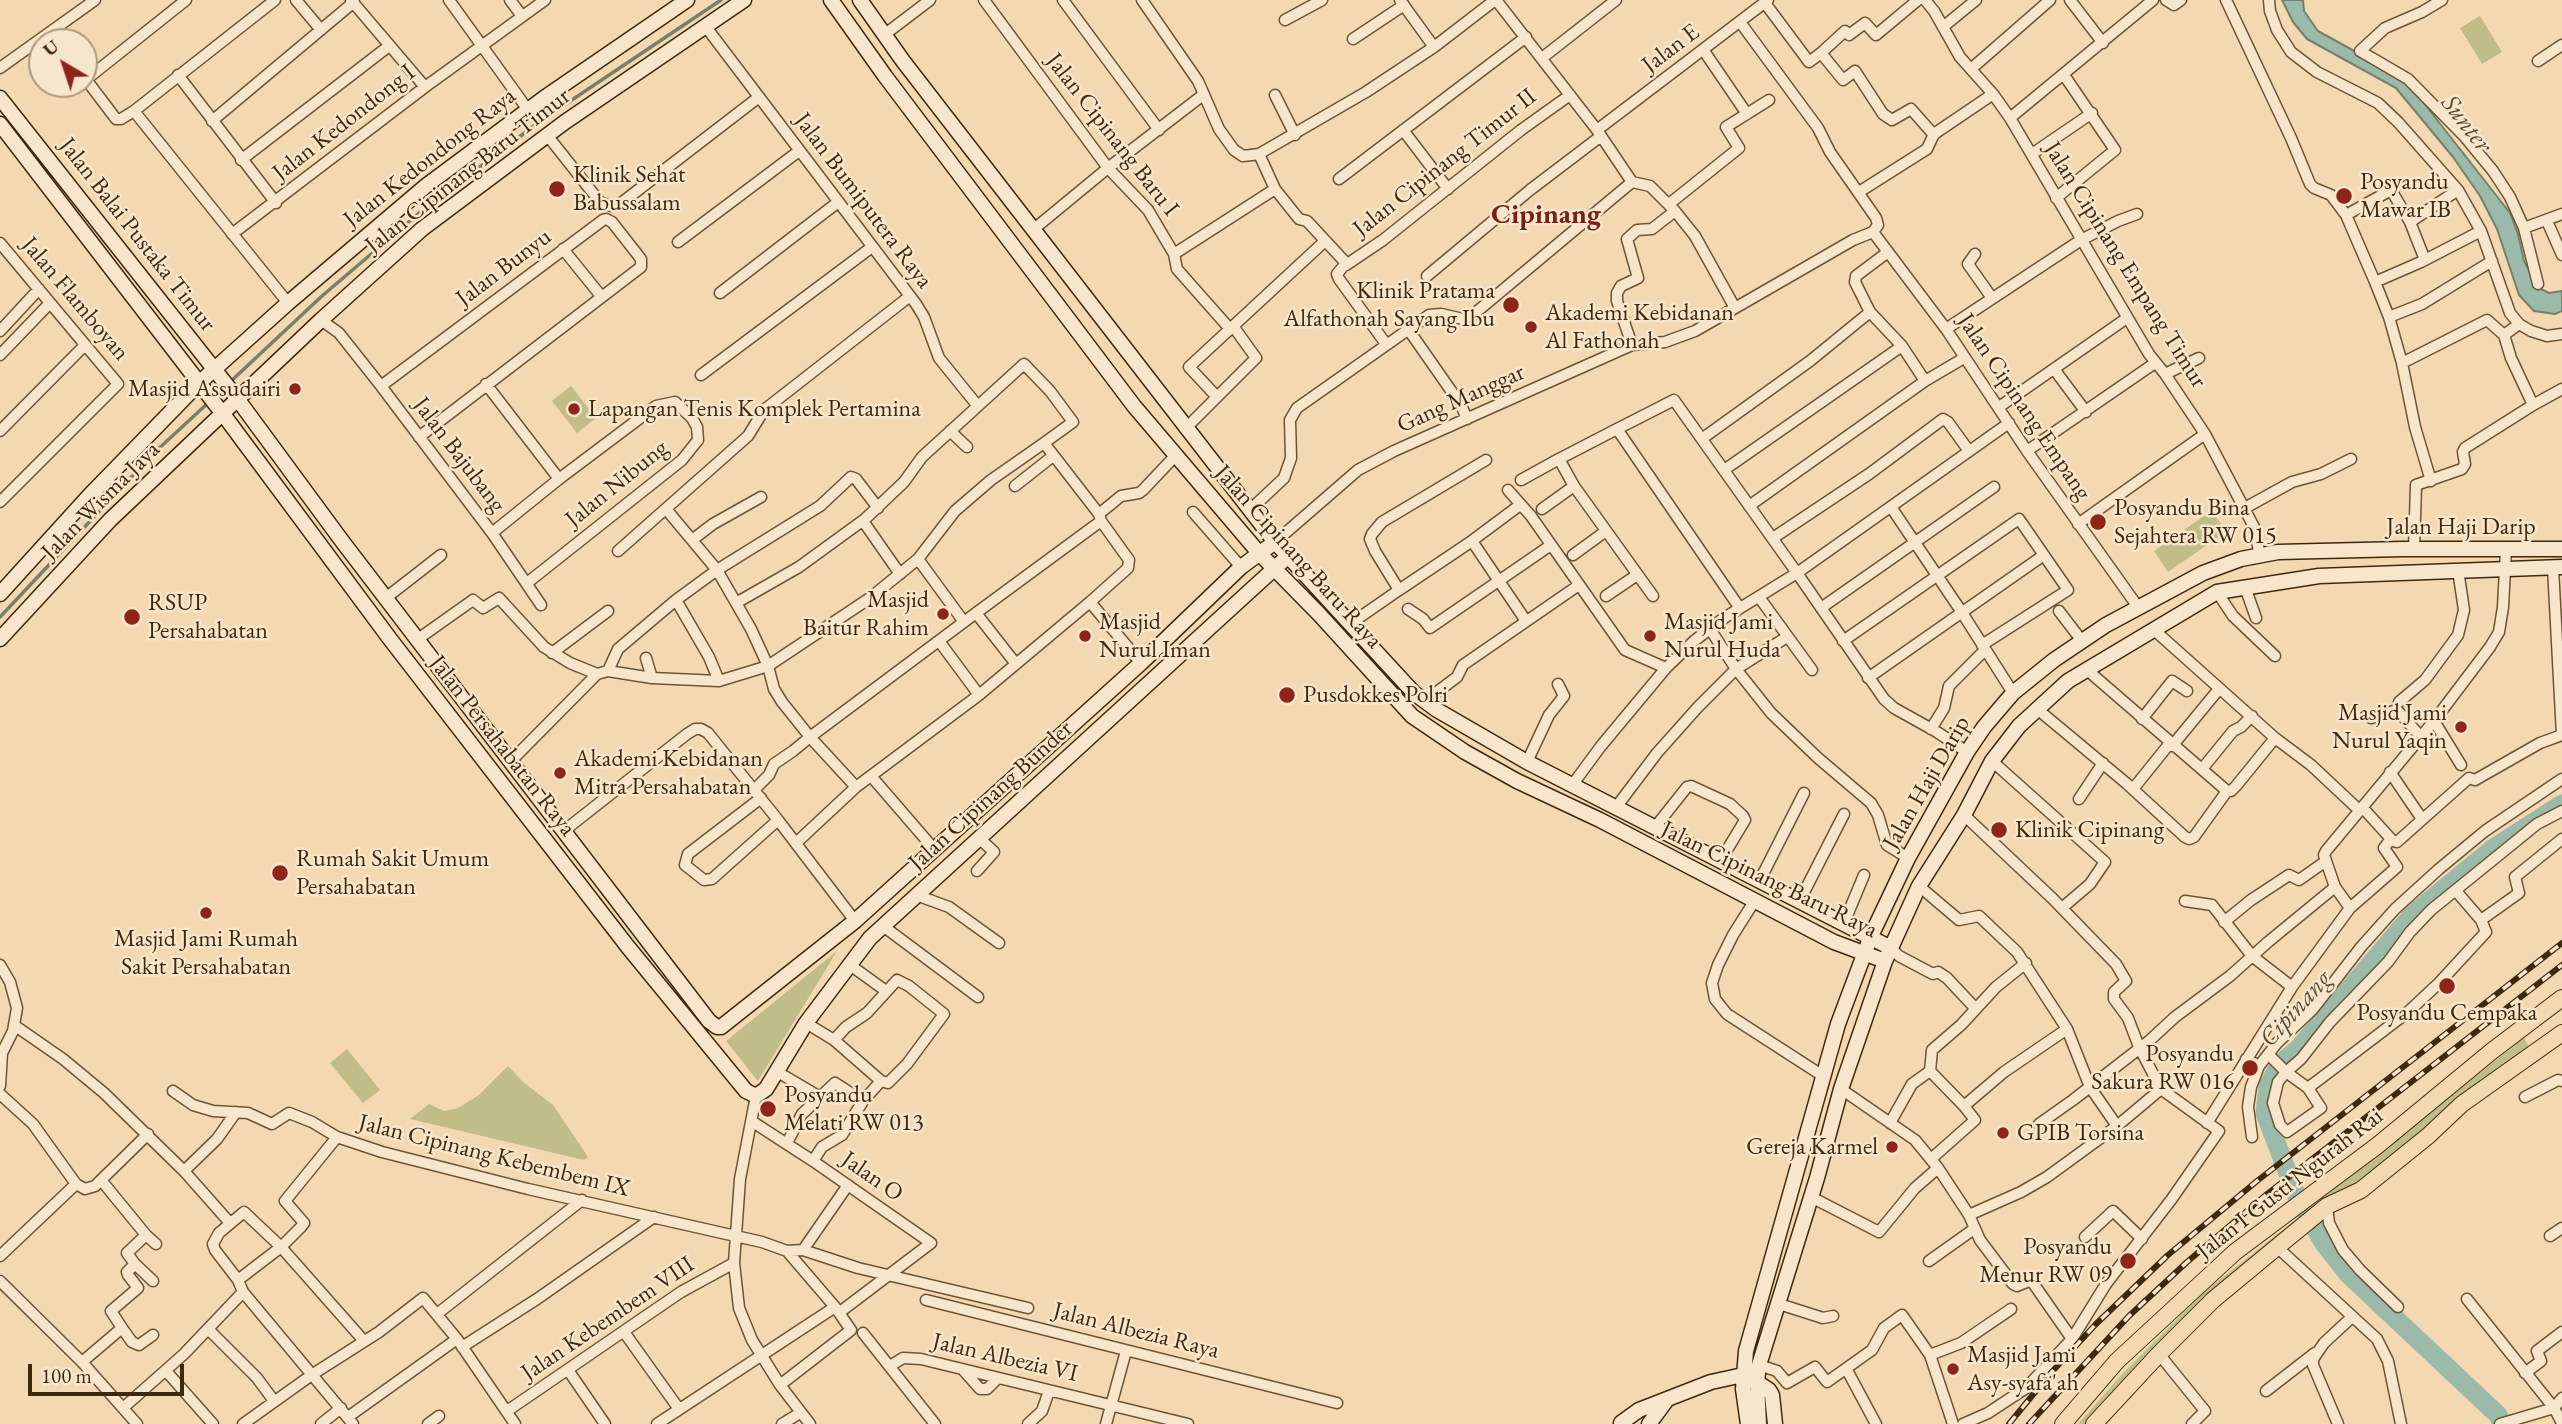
<!DOCTYPE html>
<style>
body{margin:0}
#map{position:relative;width:2562px;height:1424px;overflow:hidden;background:#f3d8b1;font-family:"EB Garamond",serif}
canvas{display:block}
.north{position:absolute;left:28px;top:28px;width:70px;height:70px;box-sizing:border-box;background:#f7e6cc;border:2px solid #ad9a80;border-radius:50%;rotate:321deg;font-size:19px;font-weight:700;line-height:28px;text-align:center;color:#3f290d}
.north::after{content:'';display:block;margin:auto;width:24px;height:32px;background:#8f2418;clip-path:polygon(50% 0,100% 100%,50% 72%,0 100%)}
.scale{position:absolute;left:28px;top:1364px;width:156px;height:32px;box-sizing:border-box;border:4px solid #3f290d;border-top:0;padding-left:9px;font-size:21px;line-height:24px;white-space:nowrap;color:#3f290d;-webkit-text-stroke:5px #f7e6cc;paint-order:stroke}
</style>
<div id="map">
<canvas width="2562" height="1424"></canvas>
<div class="north">U</div>
<div class="scale">100 m</div>
</div>
<script>
const context = document.querySelector('canvas').getContext('2d');
context.lineJoin = 'round';
function fillPath(path, color) {
  context.fillStyle = color;
  context.fill(path, 'evenodd');
}
function toPath(rows) {
  const path = new Path2D();
  for (const r of rows) {
    path.moveTo(r[0], r[1]);
    for (let i = 2; i < r.length; i += 2) path.lineTo(r[i], r[i + 1]);
  }
  return path;
}
function strokePath(path, color, width, dash) {
  context.strokeStyle = color;
  context.lineWidth = width;
  context.lineCap = dash ? 'butt' : 'round';
  context.setLineDash(dash || []);
  context.stroke(path);
}
function write(font, color, halo, rows, align = 'center') {
  context.font = font + ' "EB Garamond",serif';
  context.lineWidth = 5;
  context.setLineDash([]);
  context.textBaseline = 'middle';
  context.strokeStyle = halo;
  context.fillStyle = color;
  for (const [text, x, y, turn = 0] of rows) {
    context.save();
    context.translate(x, y);
    context.rotate((+turn || 0) * Math.PI / 180);
    context.textAlign = isNaN(turn) ? turn : align;
    if (halo) context.strokeText(text, 0, 0);
    context.fillText(text, 0, 0);
    context.restore();
  }
}
const green = toPath([
 [2480,16,2502,52,2482,64,2460,28],
 [571,386,596,418,577,433,552,401],
 [2211,511,2227,531,2168,572,2154,551],
 [837,951,758,1081,726,1041],
 [2524,1038,2530,1048,2277,1247,2094,1424,2078,1424,2123,1373,2203,1293],
 [347,1049,380,1090,363,1103,330,1063],
 [508,1066,523,1082,553,1105,588,1157,584,1160,410,1119,429,1104,444,1111,458,1108,479,1095]
]);
const water = toPath([
 [2282,0,2303,0,2304,11,2318,31,2387,69,2403,80,2416,93,2510,213,2518,234,2524,261,2539,288,2549,293,2562,291,2562,311,2555,314,2534,311,2519,295,2497,229,2480,196,2453,157,2396,88,2307,39,2293,22,2282,0]
]);
const stream = toPath([
 [229,383,322,296,418,214,539,122,721,0],
 [0,617,155,452,208,403]
]);
const river = toPath([
 [2502,1424,2498,1415,2349,1275,2323,1242,2295,1192,2265,1113,2268,1086,2280,1064,2299,1048,2413,914,2492,849,2562,804]
]);
const street = toPath([
 [186,0,88,78,88,82,116,119,121,119,134,111,275,0],
 [296,0,321,30],
 [351,0,425,87],
 [449,0,528,110],
 [510,0,522,16],
 [984,0,1108,168,1148,210,1174,254,1177,269,1230,329],
 [1063,0,1159,130],
 [1142,0,1198,81,1219,129,1234,150,1243,156,1259,154,1366,92,1434,47,1495,0],
 [1400,0,1434,47],
 [1496,0,1597,130,1632,182,1650,186,1675,211,1695,236,1735,308,1853,240,1873,232],
 [1925,0,1934,11,1960,57,1993,94,2010,118,2149,354,2165,374,2205,434,2254,527,2260,556],
 [2070,0,2103,43],
 [2166,0,2174,5,2181,0],
 [2226,0,2291,138,2310,184,2314,188,2331,195,2346,215,2375,282,2389,317,2402,363,2415,427,2431,481],
 [2269,0,2270,11,2277,30,2291,52,2317,72,2378,103,2398,122,2458,190,2481,231,2510,313,2519,324,2531,331,2547,336,2562,334],
 [2442,0,2422,12,2385,28,2360,51,2408,79,2465,137,2493,171,2510,197,2524,228,2538,284],
 [1765,3,1809,62,1821,53,1843,80,1855,71,1883,114,1892,120,1911,109,1934,135],
 [1285,20,1322,0],
 [1740,22,1818,128,1830,152,1876,218,1878,225,1873,232],
 [706,27,916,304,924,317,939,358,977,405],
 [1943,27,1976,0],
 [884,35,930,0],
 [1353,39,1404,5],
 [1704,51,1747,114],
 [1821,53,1845,31,1849,35,1865,23,1876,35,1918,0],
 [1542,58,1616,0],
 [2538,61,2562,45],
 [0,68,95,0],
 [1971,69,2050,0],
 [178,75,276,203],
 [1275,95,1295,135],
 [134,111,288,303],
 [2010,118,2153,0],
 [212,121,354,2],
 [1403,130,1448,189],
 [1597,130,1768,0],
 [547,135,600,202,611,206,620,204,759,97],
 [1259,154,1275,189,1299,219,1307,221,1346,263,1337,274,1339,279,1386,344],
 [2032,154,2092,113],
 [241,160,389,46],
 [1339,179,1526,37],
 [1859,192,1927,149,1934,134,1993,94],
 [2056,198,2115,150,2064,75],
 [1669,204,1739,148,1726,127,1769,100],
 [2346,215,2391,190,2410,222,2425,260],
 [2547,221,2562,255],
 [2410,222,2458,190],
 [2524,228,2562,214],
 [1034,229,1108,168,1203,95],
 [1873,232,1946,329,2027,451,2138,607],
 [232,234,425,87,545,0],
 [678,242,799,151],
 [0,243,118,384,0,502],
 [563,249,601,296],
 [1888,252,1856,276,1855,282,1870,312,1902,346,1925,381],
 [1174,254,1275,189],
 [1975,254,1968,264,1992,298],
 [1346,265,1383,240,1521,130,1570,95],
 [1427,276,1530,190,1601,136],
 [2375,282,2421,262,2481,231],
 [720,293,837,203],
 [2389,317,2422,304,2492,261],
 [321,320,339,333,381,386,492,533,541,605],
 [1408,329,1461,405,1467,419],
 [1946,329,2081,240,2118,221,2137,214],
 [0,331,39,289],
 [1632,345,1665,342,1695,331,1735,308],
 [0,355,50,303],
 [2402,363,2487,320,2504,335,2519,324],
 [2054,369,2086,412],
 [2165,374,2199,358],
 [701,375,872,247],
 [486,384,559,479],
 [381,386,603,220,606,219,612,222,641,259,641,267,419,437],
 [1217,397,1189,367,1325,241],
 [2533,405,2562,389],
 [1999,407,2127,318],
 [1185,429,1256,358,1233,326],
 [1617,429,1559,459,1574,486,1653,596],
 [0,431,85,345],
 [950,431,967,447],
 [1703,438,1810,361,1870,312],
 [2027,451,2155,363],
 [1724,470,1902,346],
 [1521,480,1559,459],
 [1015,486,1053,456],
 [1508,490,1531,516,1625,650,1666,668,1694,641,1724,618,1797,573,1884,699,1894,708,1937,732,1967,752],
 [1749,506,1925,381,1964,358],
 [1891,507,1961,611,2013,693],
 [666,509,717,570,751,629,768,666,774,689,782,702,810,737,856,787,979,695,1090,602,1128,568,1129,560,1101,521,976,613,810,737,793,751,774,764,769,775,754,790],
 [1542,509,1574,486],
 [2243,509,2292,482,2321,474,2351,459],
 [1250,510,1284,478,1291,458,1290,420,1297,408,1429,315,1441,314,1463,319,1474,314,1632,182],
 [1193,512,1241,567],
 [1099,514,1121,496,1139,493,1143,490,1177,454],
 [863,521,900,574],
 [2078,524,2205,434],
 [492,533,559,479,656,406,675,402,692,418,697,427,698,440,682,460,527,583],
 [1773,538,1869,474,1943,419,1948,422,1969,451],
 [692,540,713,524,761,497],
 [1472,541,1526,621],
 [1275,542,1358,470,1394,451,1632,345,1617,301,1617,293,1621,286,1638,278,1627,239,1637,230,1652,229,1675,211],
 [2414,549,2416,485,2462,469,2465,464,2463,452,2465,448,2533,405,2511,358,2504,335],
 [618,551,748,436,764,410,910,296],
 [1573,555,1606,531],
 [918,559,964,622],
 [2553,568,2562,735],
 [2245,587,2256,618],
 [1399,590,1469,543,1520,505],
 [2217,592,2233,616,2275,656],
 [1606,596,1637,575],
 [387,597,441,555],
 [1759,597,1812,670],
 [676,600,709,657,719,681],
 [1090,602,1141,663],
 [736,603,799,567,865,519,904,482,922,457,1024,364,1050,391,1073,422,1044,443],
 [1739,607,1617,429,1674,400,1797,573,2009,423],
 [1821,608,1994,487],
 [1408,609,1423,619,1430,628,1551,545],
 [2059,611,2082,641],
 [976,613,1016,664],
 [1350,624,1399,590,1375,551,1370,539,1372,534,1382,522,1486,460],
 [1710,629,1736,669,1771,713,1818,758,1871,803,1878,815,1887,845,1908,858],
 [2153,629,2275,738,2236,786,2231,791,2227,791],
 [418,639,473,600,483,608,499,598,544,647,570,663,597,674],
 [939,641,979,695],
 [1843,641,2019,519,2068,590,1982,645],
 [552,653,608,611],
 [646,658,652,678],
 [608,671,618,649,676,600,717,570,820,506,851,477,856,479,878,508],
 [597,674,608,671,652,678,719,681,768,666,870,598,918,559,955,511,991,480,1044,443,1099,514,1101,521],
 [1868,678,2044,555],
 [1425,701,1457,677,1463,665,1579,585],
 [2399,702,2425,680,2458,635,2464,610,2458,570],
 [2036,708,2126,783,2185,837,2189,839,2194,837,2227,791,2086,669],
 [2371,718,2397,710,2421,737],
 [2142,719,2172,681,2187,691],
 [2434,721,2461,765],
 [1931,729,1944,708,1949,686,1985,650],
 [2275,738,2311,765,2359,810],
 [2172,746,2219,689],
 [512,760,597,674],
 [1992,761,2105,862,2090,884,2062,908],
 [1527,762,1549,715,1564,696,1558,684],
 [2202,769,2233,731,2241,727,2252,716],
 [2390,772,2422,819],
 [871,776,934,849],
 [1573,784,1601,746,1666,668],
 [2133,789,2170,743],
 [761,798,688,854,685,865,704,880,712,879,778,820],
 [2079,799,2103,763],
 [1617,806,1657,753,1698,707,1736,669,1787,637],
 [2362,807,2392,840],
 [1964,815,2052,898,2116,964,2126,981,2114,992,2114,999,2128,1018,2139,1047,2161,1089],
 [1656,826,1687,787,1691,786,1730,804,1743,816,1745,820,1721,860],
 [565,830,687,734,695,729,701,729,708,733,778,820,855,921],
 [796,843,856,787],
 [977,871,994,852,979,838],
 [1760,880,1804,793],
 [1919,886,1959,920,1979,916,2017,952,2067,1029,2090,1087,2117,1126],
 [2456,891,2481,920],
 [916,895,949,907,999,943],
 [1755,900,1733,935,1718,965,1712,983,1715,999,1727,1014,1823,1076],
 [2185,901,2212,905,2252,956,2292,987],
 [1799,902,1844,814],
 [2350,908,2397,867,2384,848,2390,840,2397,842,2469,778,2475,780,2540,743,2562,735],
 [2224,922,2251,900,2289,875,2299,880,2326,861],
 [1844,923,1864,875],
 [883,926,978,997],
 [1891,948,1899,956,1933,974,1938,972,1947,978,1976,1009],
 [0,965,10,982,17,1008,13,1031,2,1053,0,1086],
 [850,965,886,991],
 [806,1023,834,1040,881,1081],
 [14,1025,63,1059,104,1093,184,1171,230,1223],
 [2269,1055,2286,1072,2301,1059,2330,1022,2388,962,2410,932,2431,910,2537,824,2562,811],
 [2246,1059,2259,1066,2277,1043,2313,1009,2361,947,2395,909,2439,869,2485,831,2562,779],
 [776,1071,820,1097,835,1083,863,1101],
 [1930,1071,1964,1106,2004,1072,2067,1029],
 [2286,1072,2308,1088,2321,1108,2287,1132,2280,1125,2273,1103,2278,1082,2286,1072],
 [2308,1088,2408,1012,2439,983,2486,932,2481,920,2519,893,2515,877,2562,839],
 [1841,1089,1915,1140,1938,1168,1969,1215,2021,1192,2047,1177,2117,1126,2161,1089,2219,1131,2171,1200,2106,1284,2072,1339,2026,1388,1988,1413,1963,1424],
 [173,1091,193,1105,213,1111,248,1113,272,1124,289,1113,312,1122,337,1137,382,1152,528,1189,762,1242,787,1251,803,1250,858,1268,1028,1308],
 [0,1094,33,1124,76,1184],
 [756,1096,740,1179,734,1263,739,1308,752,1340,780,1385,810,1424],
 [2525,1097,2558,1080,2562,1081],
 [753,1122,813,1161,931,1243,840,1312],
 [1890,1123,1912,1084,1930,1071,1932,1050,1961,1025,1996,987,2026,963],
 [2207,1123,2292,987,2350,908,2335,887,2324,855,2326,851,2434,721,2490,647,2499,632,2503,607,2506,550],
 [2039,1124,2073,1100,2149,1041,2175,1017,2230,976,2268,942,2335,887],
 [2252,1137,2248,1107,2251,1087,2259,1066],
 [787,1143,802,1114,820,1097],
 [1931,1159,1975,1120,1964,1106],
 [813,1161,822,1147,842,1135,863,1101,881,1081,888,1083,907,1064,944,1014,909,986,897,980,867,1013,846,1027,834,1040],
 [184,1171,217,1139,236,1112],
 [101,1180,146,1235,156,1244],
 [1811,1197,1879,1232,1915,1188,1938,1168],
 [2327,1206,2329,1223,2343,1250,2360,1270,2398,1307],
 [1969,1215,1980,1240,2013,1284,2017,1286,2029,1281,2033,1283,2072,1339],
 [2550,1236,2562,1228],
 [2085,1237,2113,1211,2142,1239],
 [2277,1247,2377,1339,2388,1361,2401,1424],
 [803,1250,848,1185],
 [787,1251,835,1307],
 [0,1256,76,1184,85,1189,95,1186,148,1134],
 [1929,1261,1974,1229],
 [135,1264,153,1281],
 [238,1280,281,1247,301,1227,304,1223,285,1201,337,1137],
 [0,1281,82,1362,137,1424],
 [2467,1299,2554,1408,2562,1423],
 [926,1300,1337,1403],
 [1779,1304,1823,1318,1833,1316],
 [437,1314,582,1200],
 [122,1328,132,1342,139,1345,153,1335],
 [208,1329,257,1378,274,1401],
 [624,1332,679,1409],
 [863,1333,935,1424],
 [462,1347,537,1299,654,1217],
 [2159,1354,2205,1411,2192,1424],
 [1930,1355,1961,1343,2011,1309],
 [82,1362,122,1328,111,1311,138,1288,128,1275,127,1272,135,1264,127,1253,146,1235],
 [1759,1365,1777,1371,1787,1383,1815,1367,1827,1382,1872,1350,1884,1328,1902,1315,1930,1355,1953,1424],
 [890,1366,903,1358,921,1359,1188,1424],
 [568,1370,605,1424],
 [1847,1370,1876,1424],
 [166,1371,213,1424],
 [964,1371,980,1389,987,1389,997,1379],
 [2525,1373,2541,1361,2537,1351,2562,1332],
 [2266,1391,2315,1353],
 [123,1408,184,1354,243,1292],
 [507,1411,681,1292,734,1263],
 [348,1417,457,1339],
 [243,1424,313,1374,379,1332,423,1298,457,1339,515,1424],
 [321,1424,341,1408],
 [353,1424,243,1292,238,1280,215,1250,213,1244,219,1233,244,1212,281,1247,364,1341],
 [428,1424,439,1416],
 [657,1424,835,1307,851,1330,780,1385],
 [782,1424,800,1413],
 [1028,1424,1042,1411,1049,1391],
 [1106,1424,1126,1351],
 [2338,1424,2313,1365,2313,1359,2324,1343,2352,1317],
 [2500,1424,2554,1408,2562,1398]
]);
const secondary = toPath([
 [831,0,885,76,1134,406,1259,553,1319,614,1412,716,1465,752,1517,781,1600,820,1834,942,1885,961],
 [860,0,903,61,1275,542,1414,693,1437,710,1527,762,1891,948],
 [0,98,233,393,342,541,709,1021,717,1027,721,1027,855,921,1141,663,1241,567,1275,542],
 [0,124,223,414,390,639,628,947,746,1091,756,1096,766,1089,806,1023,870,938,1287,557],
 [0,594,89,496,199,383,288,303,427,185,544,98,687,0],
 [0,639,110,520,321,320,422,229,565,122,744,0],
 [1757,1382,1769,1390,1772,1395,1775,1424],
 [1621,1423,1639,1410,1711,1382,1743,1375],
 [1649,1424,1666,1401],
 [1748,1424,1743,1389,1746,1351,1838,1024,1871,936,1908,858,1967,752,1984,727,2013,693,2054,660,2106,625,2203,573,2241,559,2278,552,2403,549,2562,549],
 [1759,1424,1757,1382,1759,1365,1817,1178,1841,1089,1885,961,1919,886,1964,815,1992,761,2019,726,2068,681,2217,592,2319,576,2562,567]
]);
const primary = toPath([
 [2063,1424,2117,1361,2235,1252,2378,1145,2492,1051,2562,998],
 [2094,1424,2159,1354,2213,1300,2277,1247,2327,1206,2361,1190,2428,1136,2462,1104,2562,1033]
]);
const rail = toPath([
 [2009,1424,2049,1375,2096,1324,2168,1255,2257,1181,2562,943],
 [2029,1424,2129,1316,2187,1262,2267,1194,2562,965]
]);
const markers = [
 [557,189,9,"#8f2418"],
 [2344,196,9,"#8f2418"],
 [1511,305,9,"#8f2418"],
 [1531,327,7,"#8f2418"],
 [295,389,7,"#8f2418"],
 [574,409,7,"#8f2418"],
 [2098,522,9,"#8f2418"],
 [943,614,7,"#8f2418"],
 [132,617,9,"#8f2418"],
 [1085,636,7,"#8f2418"],
 [1650,636,7,"#8f2418"],
 [1287,695,9,"#8f2418"],
 [2461,727,7,"#8f2418"],
 [560,773,7,"#8f2418"],
 [1999,830,9,"#8f2418"],
 [280,873,9,"#8f2418"],
 [206,913,7,"#8f2418"],
 [2447,986,9,"#8f2418"],
 [2250,1068,9,"#8f2418"],
 [768,1109,9,"#8f2418"],
 [2003,1133,7,"#8f2418"],
 [1892,1147,7,"#8f2418"],
 [2128,1261,9,"#8f2418"],
 [1953,1369,7,"#8f2418"]
];
const streetNames = [
 ["Jalan E",1671,49,-37],
 ["Jalan Kedondong I",344,123,-38],
 ["Jalan Cipinang Baru I",1112,135,52],
 ["Jalan Kedondong Raya",430,158,-38],
 ["Jalan Cipinang Timur II",1445,163,-38],
 ["Jalan Cipinang Baru Timur",468,171,-38],
 ["Jalan Bumiputera Raya",863,201,53],
 ["Jalan Balai Pustaka Timur",137,235,52],
 ["Jalan Cipinang Empang Timur",2125,265,58],
 ["Jalan Bunyu",504,268,-37],
 ["Jalan Flamboyan",75,299,50],
 ["Gang Manggar",1461,399,-24],
 ["Jalan Cipinang Empang",2024,407,56],
 ["Jalan Bajubang",459,455,53],
 ["Jalan Nibung",617,484,-39],
 ["Jalan Wisma Jaya",101,501,-45],
 ["Jalan Haji Darip",2461,527],
 ["Jalan Cipinang Baru Raya",1298,557,48],
 ["Jalan Persahabatan Raya",502,746,52],
 ["Jalan Haji Darip",1927,783,-60],
 ["Jalan Cipinang Bunder",991,796,-42],
 ["Jalan Cipinang Baru Raya",1769,880,26],
 ["Jalan Cipinang Kebembem IX",494,1156,14],
 ["Jalan O",872,1177,35],
 ["Jalan I Gusti Ngurah Rai",2290,1184,-38],
 ["Jalan Kebembem VIII",608,1319,-34],
 ["Jalan Albezia Raya",1136,1331,14],
 ["Jalan Albezia VI",1005,1358,13]
];
const poiNames = [
 ["Klinik Sehat",573,175],
 ["Babussalam",573,203],
 ["Posyandu",2360,182],
 ["Mawar IB",2360,210],
 ["Klinik Pratama",1495,291,"right"],
 ["Alfathonah Sayang Ibu",1495,319,"right"],
 ["Akademi Kebidanan",1545,313],
 ["Al Fathonah",1545,341],
 ["Masjid Assudairi",281,389,"right"],
 ["Lapangan Tenis Komplek Pertamina",588,409],
 ["Posyandu Bina",2114,508],
 ["Sejahtera RW 015",2114,536],
 ["Masjid",929,600,"right"],
 ["Baitur Rahim",929,628,"right"],
 ["RSUP",148,603],
 ["Persahabatan",148,631],
 ["Masjid",1099,622],
 ["Nurul Iman",1099,650],
 ["Masjid Jami",1664,622],
 ["Nurul Huda",1664,650],
 ["Pusdokkes Polri",1303,695],
 ["Masjid Jami",2447,713,"right"],
 ["Nurul Yaqin",2447,741,"right"],
 ["Akademi Kebidanan",574,759],
 ["Mitra Persahabatan",574,787],
 ["Klinik Cipinang",2015,830],
 ["Rumah Sakit Umum",296,859],
 ["Persahabatan",296,887],
 ["Masjid Jami Rumah",206,939,"center"],
 ["Sakit Persahabatan",206,967,"center"],
 ["Posyandu Cempaka",2447,1013,"center"],
 ["Posyandu",2234,1054,"right"],
 ["Sakura RW 016",2234,1082,"right"],
 ["Posyandu",784,1095],
 ["Melati RW 013",784,1123],
 ["GPIB Torsina",2017,1133],
 ["Gereja Karmel",1878,1147,"right"],
 ["Posyandu",2112,1247,"right"],
 ["Menur RW 09",2112,1275,"right"],
 ["Masjid Jami",1967,1355],
 ["Asy-syafa'ah",1967,1383]
];
const waterNames = [
 ["Sunter",2466,124,52],
 ["Cipinang",2296,1009,-48]
];
const quarterNames = [
 ["Cipinang",1546,215]
];
fillPath(green, '#c0bd88');
fillPath(water, '#9bbaa9');
strokePath(water, '#76806b', 2);
strokePath(stream, '#76806b', 3.5);
strokePath(river, '#9bbaa9', 19);
strokePath(street, '#6c5536', 13);
strokePath(secondary, '#3f290d', 17);
strokePath(primary, '#3f290d', 18);
strokePath(street, '#f7e6cc', 10);
strokePath(secondary, '#f7e6cc', 14);
strokePath(primary, '#f3d8b1', 16);
strokePath(rail, '#3f290d', 6);
strokePath(rail, '#f7e6cc', 3.5, [10]);
for (const [x, y, r, color] of markers) {
  const dot = new Path2D();
  dot.arc(x, y, r, 0, 2 * Math.PI);
  context.fillStyle = color;
  context.fill(dot);
  strokePath(dot, '#f7e6cc', 2.5);
}
write('24px', '#3f290d', '#f7e6cc', streetNames);
write('24px', '#3f290d', '#f7e6cc', poiNames, 'left');
write('italic 26px', '#564d34', '#f7e6cc', waterNames);
write('bold 28px', '#7a1f14', '#f7e6cc', quarterNames);
</script>
